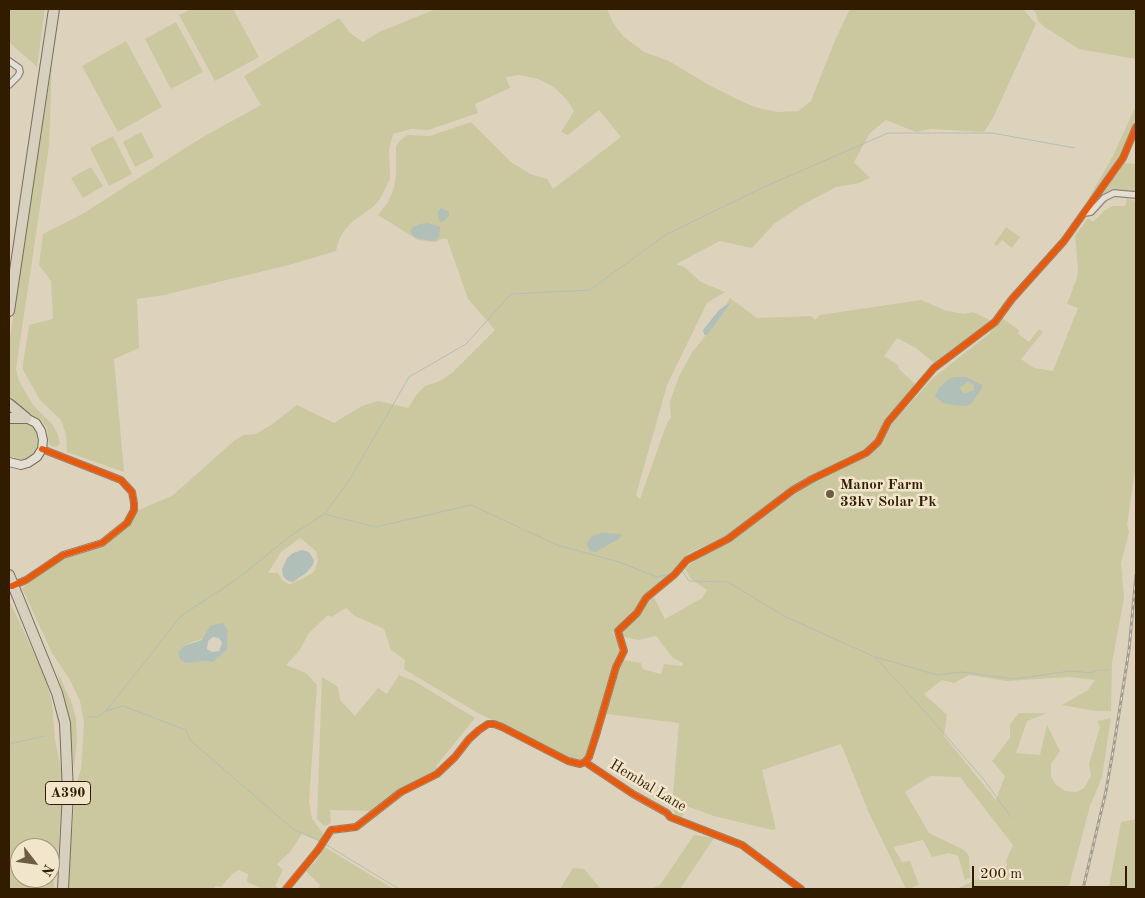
<!DOCTYPE html>
<style>
body{margin:0}
#map{position:relative;width:1145px;height:898px;overflow:hidden;background:#ddd3bd;font-family:"Old Standard TT",serif}
canvas{display:block}
.frame{position:absolute;inset:0;border:10px solid #311c00;pointer-events:none}
.north{position:absolute;left:10px;top:838px;width:50px;height:50px;box-sizing:border-box;background:#f1e6cc;border:1px solid #a4957a;border-radius:50%;rotate:120deg;font-size:14px;font-weight:700;line-height:20px;text-align:center;color:#311c00}
.north::after{content:'';display:block;margin:auto;width:18px;height:22px;background:#6d5c42;clip-path:polygon(50% 0,100% 100%,50% 72%,0 100%)}
.scale{position:absolute;left:972px;top:866px;width:155px;height:22px;box-sizing:border-box;border:2px solid #311c00;border-top:0;padding-left:6px;font-size:15px;line-height:18px;white-space:nowrap;color:#311c00;-webkit-text-stroke:4px #f1e6cc;paint-order:stroke}
</style>
<div id="map">
<canvas width="1145" height="898"></canvas>
<div class="frame"></div>
<div class="north">N</div>
<div class="scale">200 m</div>
</div>
<script>
const context = document.querySelector('canvas').getContext('2d');
context.lineJoin = 'round';
function fillPath(path, color) {
  context.fillStyle = color;
  context.fill(path, 'evenodd');
}
function toPath(rows) {
  const path = new Path2D();
  for (const r of rows) {
    path.moveTo(r[0], r[1]);
    for (let i = 2; i < r.length; i += 2) path.lineTo(r[i], r[i + 1]);
  }
  return path;
}
function strokePath(path, color, width, dash) {
  context.strokeStyle = color;
  context.lineWidth = width;
  context.lineCap = dash ? 'butt' : 'round';
  context.setLineDash(dash || []);
  context.stroke(path);
}
function write(font, color, halo, rows, align = 'center') {
  context.font = font + ' "Old Standard TT",serif';
  context.lineWidth = 5;
  context.setLineDash([]);
  context.textBaseline = 'middle';
  context.strokeStyle = halo;
  context.fillStyle = color;
  for (const [text, x, y, turn = 0] of rows) {
    context.save();
    context.translate(x, y);
    context.rotate((+turn || 0) * Math.PI / 180);
    context.textAlign = isNaN(turn) ? turn : align;
    if (halo) context.strokeText(text, 0, 0);
    context.fillText(text, 0, 0);
    context.restore();
  }
}
const green = toPath([
 [9,9,45,9,37,67,9,42],
 [191,9,233,9,259,57,215,81,179,15],
 [436,9,607,9,613,23,623,36,644,52,669,61,707,84,743,102,758,108,778,112,798,111,811,101,836,38,850,9,1023,9,1036,24,993,118,984,132,931,129,916,132,886,120,870,133,854,162,870,178,859,183,836,187,804,204,775,223,752,248,720,241,676,264,684,267,701,282,725,292,707,303,667,385,636,495,640,499,667,423,671,418,670,402,679,376,693,351,731,304,726,305,730,298,757,318,811,316,815,320,820,315,921,300,947,311,965,314,973,312,992,321,953,348,934,363,916,348,897,338,884,356,898,365,899,369,915,384,885,422,872,444,860,452,812,476,788,490,728,535,689,553,612,633,615,636,622,649,585,757,580,760,573,760,476,712,404,669,405,660,391,650,384,629,355,616,346,608,331,617,328,615,308,634,300,650,286,665,306,673,317,685,309,802,312,819,323,833,322,837,324,838,321,842,302,834,290,852,277,864,283,870,275,886,279,889,263,889,247,882,248,874,239,870,232,874,221,887,216,886,214,888,216,889,69,889,69,869,76,784,81,769,84,723,80,701,70,680,52,653,22,588,64,558,97,548,113,539,126,526,136,511,172,496,235,440,244,435,256,434,271,425,297,405,334,423,362,406,378,401,408,408,417,394,425,386,440,381,452,373,495,330,468,299,447,239,441,239,436,242,418,240,378,215,388,202,393,191,396,177,396,147,398,143,403,138,408,135,430,136,471,122,511,162,530,174,547,179,553,189,621,137,599,110,568,135,561,132,574,111,567,100,554,87,538,79,519,75,506,77,510,88,475,104,478,113,428,130,411,129,393,134,389,149,390,179,380,199,374,206,352,222,343,232,338,242,336,251,289,265,164,295,137,299,139,348,114,359,124,472,67,452,66,435,61,420,40,400,23,370,23,364,29,325,53,319,51,281,39,265,43,234,84,213,201,138,261,105,244,76,339,18,350,33,363,42,379,32],
 [300,538,316,551,318,560,315,570,311,574,291,584,288,584,282,580,278,573,268,573,281,552],
 [228,631,227,650,213,662,202,661,178,652,184,646,192,642],
 [1032,9,1136,9,1136,59,1079,49,1046,28,1038,21,1036,13],
 [176,22,203,72,171,89,145,39],
 [126,41,162,107,118,132,82,66],
 [52,65,49,146,16,369,19,381,33,405,53,425,58,435,60,444,56,447,51,446,48,441,47,428,40,419,27,415,12,405,9,399,9,344],
 [1136,105,1136,121,1124,152,1113,169,1091,199,1089,198,1114,154],
 [141,132,154,157,135,167,123,142],
 [113,136,132,174,109,186,90,148],
 [1124,163,1135,164,1136,163,1136,193,1118,190,1109,192,1096,204],
 [91,167,103,186,83,198,71,178],
 [1127,199,1136,201,1136,464,1127,525,1129,532,1121,563,1124,598,1112,663,1111,711,1096,711,1062,705,1088,690,1095,680,1069,677,1007,681,969,675,954,683,942,680,924,694,947,715,944,736,996,800,1005,776,992,761,1010,738,1010,724,1019,713,1047,713,1027,721,1016,753,1040,755,1047,725,1060,751,1051,764,1051,776,1055,784,1065,791,1076,792,1084,788,1091,776,1089,764,1100,727,1097,721,1111,718,1102,777,1090,806,1068,889,956,889,1007,866,1006,861,1013,845,960,777,930,776,905,792,929,833,964,850,969,856,970,878,965,880,958,856,949,853,932,857,923,840,893,847,902,862,910,861,919,885,913,887,912,889,906,889,869,813,841,744,762,770,776,829,772,830,714,816,686,806,681,819,677,817,674,812,673,793,679,723,606,714,617,671,622,660,641,663,642,668,645,670,661,674,664,664,682,666,683,663,673,658,656,636,638,640,624,637,622,632,652,594,665,619,702,598,707,590,691,579,685,569,699,557,730,542,806,486,867,457,878,447,894,421,933,378,989,334,1002,318,1019,330,1018,334,1029,342,1039,329,1043,332,1021,359,1034,368,1053,371,1078,308,1067,304,1077,278,1078,269,1075,236,1088,218,1093,222,1105,210,1112,206,1125,206],
 [1006,227,1020,237,1012,248,1002,240,997,246,994,244],
 [22,423,30,425,38,431,40,441,38,450,33,458,23,462,14,461,14,456,9,458,9,424],
 [9,600,46,679,52,704,55,739,62,774,61,811,57,869,53,879,55,889,9,889],
 [20,848,50,848,50,878,20,878],
 [57,671,72,704,76,718,77,741,74,770,69,717],
 [399,675,414,681,475,718,436,766,439,769,389,797,372,811,330,810,331,823,324,826,317,819,322,677,338,687,340,700,355,716,378,688,387,694],
 [1136,819,1136,889,1098,889,1099,886,1109,886,1121,822],
 [694,835,714,838,680,889,651,889,660,885],
 [325,847,387,885,394,889,318,889,320,885,306,871,316,861],
 [573,868,584,869,601,889,560,889]
]);
const water = toPath([
 [441,208,449,212,449,216,444,221,440,222,437,213],
 [428,223,440,227,439,236,436,240,431,241,414,237,410,231,413,227,420,224],
 [731,303,707,335,704,335,703,330,719,310,726,305],
 [955,377,966,377,982,385,982,388,972,403,966,406,954,405,943,403,935,396,939,388,949,379],
 [968,381,974,385,974,390,967,393,963,393,960,388],
 [601,533,621,534,620,538,596,552,590,551,587,545,588,541,593,536],
 [302,550,309,552,314,560,313,565,306,573,293,582,288,581,283,576,282,569,287,558,293,553],
 [223,623,228,631,227,650,213,662,202,661,186,663,180,659,178,652,184,646,202,640,210,626],
 [213,637,219,638,222,643,219,651,212,652,207,649,208,641]
]);
const stream = toPath([
 [325,513,350,479,409,377,466,344,511,294,590,290,665,235,764,187,888,133,992,133,1075,148],
 [681,569,689,581,728,582,784,616,875,657,928,715,984,780,1011,817],
 [876,657,937,675,962,672,1013,679,1071,671,1091,673,1098,670,1109,670],
 [106,711,181,616,237,579,289,537,324,514,376,527,471,505,557,545,619,562,657,577,670,574],
 [88,717,98,717,106,711,123,706,186,730,191,741,293,829,322,842],
 [9,744,45,736],
 [325,844,399,889]
]);
const street = toPath([
 [9,61,19,68,20,72,18,76,9,85],
 [1085,213,1091,212,1104,198,1114,193,1136,195],
 [12,586,26,580,63,555,102,543,127,523,134,510,134,503,132,492,121,480,42,449],
 [585,762,633,794,667,813,670,817,742,845,801,889],
 [286,889,318,850,331,830,356,827,401,792,437,774,455,757,469,739,479,730,488,724,494,724,502,727,568,761,580,764,585,762,589,757,597,732,616,667,624,651,618,631,637,613,646,598,674,575,687,560,728,539,793,490,812,479,866,453,878,442,888,422,934,368,995,322,1012,299,1064,241,1123,158,1136,127]
]);
const secondary = toPath([
 [9,462,21,465,28,463,37,457,42,449,43,440,41,431,36,423,26,418]
]);
const highway = toPath([
 [9,311,54,9],
 [9,404,26,418],
 [9,418,26,418],
 [9,575,57,693,65,723,68,792,63,889]
]);
const rail = toPath([
 [1083,889,1106,791,1114,745,1129,650,1136,575]
]);
const cycleway = toPath([
 [12,586,26,580,63,555,102,543,127,523,134,510,134,503,132,492,121,480,42,449],
 [585,762,633,794,667,813,670,817,742,845,801,889],
 [286,889,318,850,331,830,356,827,401,792,437,774,455,757,469,739,479,730,488,724,494,724,502,727,568,761,580,764,585,762,589,757,597,732,616,667,624,651,618,631,637,613,646,598,674,575,687,560,728,539,793,490,812,479,866,453,878,442,888,422,934,368,995,322,1012,299,1064,241,1123,158,1136,127]
]);
const markers = [
 [830,494,5,"#6d5c42"]
];
const shields = [
 [68,793,45]
];
const shieldNames = [
 ["A390",68,793]
];
const poiNames = [
 ["Manor Farm",840,485],
 ["33kv Solar Pk",840,502]
];
const streetNames = [
 ["Hembal Lane",648,786,31]
];
fillPath(green, '#cbc79f');
fillPath(water, '#b0bfb8');
strokePath(stream, '#b0bfb8', 1);
strokePath(street, '#8e8677', 8);
strokePath(secondary, '#766d5e', 10);
strokePath(highway, '#766d5e', 12);
strokePath(street, '#e4dfd4', 5.5);
strokePath(secondary, '#e4dfd4', 8);
strokePath(highway, '#d8d0bf', 10);
strokePath(rail, '#a19b90', 3);
strokePath(rail, '#f1e6cc', 1, [4]);
strokePath(cycleway, '#e8590c', 6);
for (const [x, y, r, color] of markers) {
  const dot = new Path2D();
  dot.arc(x, y, r, 0, 2 * Math.PI);
  context.fillStyle = color;
  context.fill(dot);
  strokePath(dot, '#f1e6cc', 2);
}
for (const [x, y, w] of shields) {
  const box = new Path2D();
  box.roundRect(x - w / 2, y - 11.5, w, 23, 4);
  context.fillStyle = '#f1e6cc';
  context.fill(box);
  strokePath(box, '#311c00', 1);
}
write('bold 14px', '#311c00', null, shieldNames);
write('bold 15px', '#311c00', '#f1e6cc', poiNames, 'left');
write('15px', '#311c00', '#f1e6cc', streetNames);
</script>
